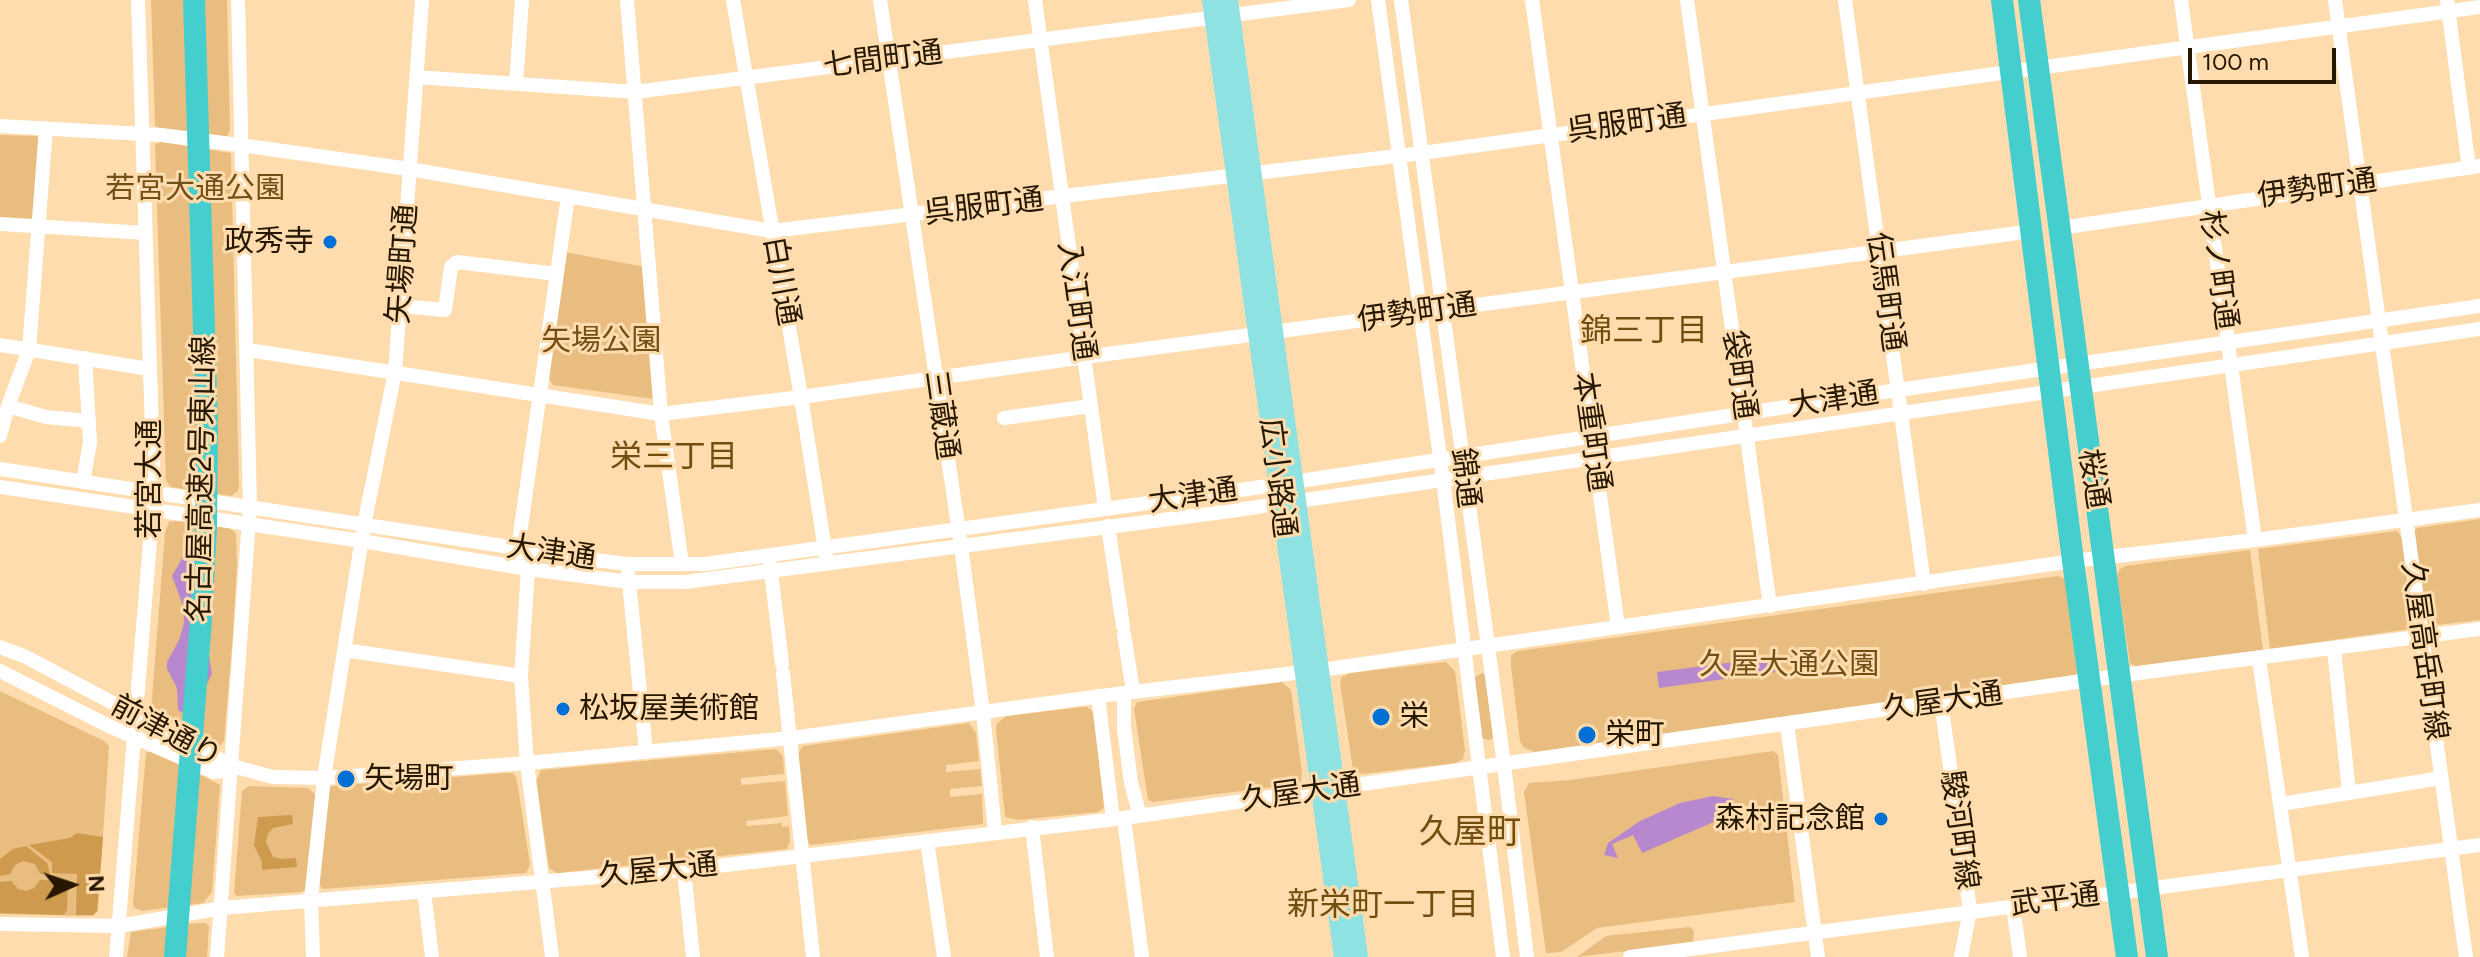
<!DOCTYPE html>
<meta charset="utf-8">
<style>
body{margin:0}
#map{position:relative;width:2480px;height:957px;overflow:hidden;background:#fedcae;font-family:Figtree,sans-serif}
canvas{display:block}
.north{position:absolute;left:32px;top:845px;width:80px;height:80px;-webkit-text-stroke:6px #fedcae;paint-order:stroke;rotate:87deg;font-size:22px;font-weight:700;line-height:32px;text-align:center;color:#261701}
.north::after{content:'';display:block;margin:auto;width:28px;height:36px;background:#261701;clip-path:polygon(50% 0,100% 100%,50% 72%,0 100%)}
.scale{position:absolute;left:2188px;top:48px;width:148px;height:36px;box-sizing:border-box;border:4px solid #261701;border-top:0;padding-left:10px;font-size:24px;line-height:28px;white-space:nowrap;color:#261701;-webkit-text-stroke:6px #fedcae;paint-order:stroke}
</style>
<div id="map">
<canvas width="2480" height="957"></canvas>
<div class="north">N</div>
<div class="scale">100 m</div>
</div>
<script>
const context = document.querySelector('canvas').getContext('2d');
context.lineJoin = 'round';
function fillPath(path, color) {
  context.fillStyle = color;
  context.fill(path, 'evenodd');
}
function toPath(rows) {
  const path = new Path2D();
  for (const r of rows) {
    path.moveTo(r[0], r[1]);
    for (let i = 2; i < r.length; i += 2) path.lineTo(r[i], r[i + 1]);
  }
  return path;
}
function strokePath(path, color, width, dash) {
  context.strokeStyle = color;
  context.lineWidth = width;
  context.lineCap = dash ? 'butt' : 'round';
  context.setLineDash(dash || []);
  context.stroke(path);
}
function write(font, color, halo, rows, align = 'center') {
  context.font = font + ' Figtree,"Noto Sans JP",sans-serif';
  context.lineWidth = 6;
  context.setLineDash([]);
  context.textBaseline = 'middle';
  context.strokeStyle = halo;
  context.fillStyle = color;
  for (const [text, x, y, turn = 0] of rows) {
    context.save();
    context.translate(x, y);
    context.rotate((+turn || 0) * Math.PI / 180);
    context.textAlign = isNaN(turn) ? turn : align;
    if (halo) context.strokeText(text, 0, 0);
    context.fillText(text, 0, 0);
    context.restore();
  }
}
const green = toPath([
 [151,0,227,0,230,130,227,137,161,129,155,126],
 [0,135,37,136,40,139,34,218,31,221,0,220],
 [161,142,231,153,239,486,238,491,231,496,171,487,166,481,155,147,156,144],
 [564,252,645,267,657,396,653,399,553,385,547,376],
 [2480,519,2480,620,2428,626,2414,531,2417,528],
 [176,521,229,528,236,533,237,564,233,634,224,741,220,746,155,714,151,710,165,533,169,522],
 [2397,531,2402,538,2413,622,2410,629,2270,649,2258,549],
 [2250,550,2263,650,2136,666,2130,663,2117,577,2119,570,2125,566],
 [2058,576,2066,579,2077,673,2074,675,1535,752,1524,748,1520,741,1511,666,1511,655,1518,651],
 [1446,662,1455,671,1465,751,1463,759,1456,763,1362,774,1353,770,1340,683,1342,677,1350,673],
 [1483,673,1485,675,1493,738,1489,740,1481,738,1474,677],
 [1282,682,1291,690,1302,773,1301,781,1297,784,1153,802,1148,800,1134,709,1137,702],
 [0,691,104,741,109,746,98,911,93,916,0,914],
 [1083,707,1087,707,1094,712,1104,808,1098,812,1018,820,1005,817,996,729,997,723,1007,716],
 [969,723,976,733,979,761,946,765,946,772,980,769,982,786,950,789,950,797,982,794,983,824,811,845,807,842,798,753,803,746],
 [776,749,783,756,784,774,741,778,741,782,742,785,785,781,788,816,746,821,747,826,782,823,782,827,789,826,790,841,787,849,557,873,549,868,536,781,541,770],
 [152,750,220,785,212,892,203,903,142,911,135,908,133,904,146,753],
 [1773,751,1778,755,1795,902,1597,928,1561,952,1546,953,1524,792,1529,783,1570,780],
 [506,773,513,773,516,777,518,787,530,865,526,873,323,889,319,885,329,788,332,786],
 [249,786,308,788,316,795,308,887,302,892,237,896,234,893,242,791],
 [198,923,206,923,209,926,207,957,127,957,131,932],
 [1690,927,1694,931,1693,943,1577,957,1606,936]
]);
const forest = toPath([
 [292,815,293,824,273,828,268,834,266,842,273,857,281,859,296,858,297,867,262,870,262,862,254,845,258,817],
 [77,833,103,837,97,911,93,915,76,915,77,874,52,873,52,862,29,845,70,838],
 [26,846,47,863,50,874,40,874,35,864,23,861,15,865,10,874,0,876,0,859,13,849],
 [40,880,68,881,67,910,64,915,0,913,0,882,11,881,18,889,26,891,34,888]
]);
const water = toPath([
 [186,536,212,539,209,655,212,674,204,689,196,720,178,710,177,688,167,669,167,662,179,640,184,623,183,606,172,576,184,555],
 [1774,657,1776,672,1659,688,1657,672],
 [1713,796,1733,799,1727,810,1716,821,1642,853,1633,835,1612,844,1618,858,1604,855,1608,843,1640,821,1680,803]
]);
const minor = toPath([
 [627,0,661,414,682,564],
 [733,0,801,397,826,556],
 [880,0,961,546,983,712,995,831],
 [1035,0,1105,508],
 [1378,0,1443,480,1503,957],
 [1401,0,1504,765,1527,957],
 [1532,0,1618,627],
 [1687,0,1770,606],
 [1845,0,1924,584],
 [2181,0,2255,540],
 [2335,0,2466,957],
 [2447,0,2469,168],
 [416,77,635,92,1349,0],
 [516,84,522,0],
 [0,126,162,135,262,148,409,169,772,231,1422,153,2480,7],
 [0,224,146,233],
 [2060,228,2480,166],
 [400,306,445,310,451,267,457,262,556,274],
 [0,345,149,369],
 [248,350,661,414,801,397,1085,357,2033,231],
 [8,406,46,417,89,421],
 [1004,418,1091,406],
 [0,436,8,406,29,350,46,128],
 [0,469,595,560,628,564,705,564,1221,493,1898,390,2480,306],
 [83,482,90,442,85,358],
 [0,487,362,541,528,569,629,582,685,582,1223,512,2480,329],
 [1108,526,1123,626],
 [770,563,782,664],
 [628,572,646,752],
 [1124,634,1133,691],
 [0,647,26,657,232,766,273,777,324,778,527,763,791,738,1124,693,1321,670,2073,561,2255,540,2480,510],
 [2334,649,2349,792],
 [344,650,521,676],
 [2259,659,2302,957],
 [0,671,109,726,214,772,223,771,232,766],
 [783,673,813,957],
 [1124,693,1124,728,1131,783,1140,816],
 [1098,696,1113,819],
 [1941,702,1970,910,1961,957],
 [1787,724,1818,957],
 [2281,804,2441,778],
 [1124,818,1142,957],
 [1032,827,1047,957],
 [927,841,944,957],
 [684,870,693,957],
 [424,891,432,957],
 [2013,906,2020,957],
 [0,924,119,926,222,908,684,870,1124,818,2146,672,2480,629],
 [116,957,154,493,138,0],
 [217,957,250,506,238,0],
 [313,957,311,899,324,778,364,525,395,372,422,0],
 [552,957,527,763,521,676,528,569,518,548,568,196],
 [1630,957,2480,845]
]);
const major = toPath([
 [1211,0,1343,957],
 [1229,0,1359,957]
]);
const highway = toPath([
 [2002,0,2073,561,2127,957],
 [2029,0,2157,957],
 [175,957,201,619,206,527,207,428,194,0]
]);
const markers = [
 [330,242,8,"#0070d7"],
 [563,709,8,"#0070d7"],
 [1381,717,10,"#0070d7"],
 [1587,735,10,"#0070d7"],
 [346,779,10,"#0070d7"],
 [1881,819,8,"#0070d7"]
];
const streetNames = [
 ["七間町通",883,60,-7],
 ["呉服町通",1627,124,-8],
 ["伊勢町通",2317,189,-8],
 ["呉服町通",984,207,-7],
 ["矢場町通",403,264,-86],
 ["杉ノ町通",2218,270,82],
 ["白川通",781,281,80],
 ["伝馬町通",1885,292,82],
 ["入江町通",1076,301,82],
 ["伊勢町通",1417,313,-8],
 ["袋町通",1739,375,82],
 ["大津通",1834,400,-9],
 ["三蔵通",941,415,82],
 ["本重町通",1591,432,82],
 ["広小路通",1277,478,83],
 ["錦通",1465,478,83],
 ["若宮大通",150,479,-90],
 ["名古屋高速2号東山線",202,479,-89],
 ["桜通",2093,479,81],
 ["大津通",1193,496,-8],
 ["大津通",551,553,8],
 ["久屋高岳町線",2424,651,82],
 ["久屋大通",1943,702,-8],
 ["前津通り",166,732,28],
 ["久屋大通",1301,793,-8],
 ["駿河町線",1959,830,82],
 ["久屋大通",658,871,-6],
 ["武平通",2055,900,-7]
];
const parkNames = [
 ["若宮大通公園",195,189],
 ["矢場公園",601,341],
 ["久屋大通公園",1789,665]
];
const poiNames = [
 ["政秀寺",314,242,"right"],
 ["松坂屋美術館",579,709],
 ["栄",1399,717],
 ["栄町",1605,735],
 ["矢場町",364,779],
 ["森村記念館",1865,819,"right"]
];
const neighbourhoodNames = [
 ["錦三丁目",1644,332],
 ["栄三丁目",674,458],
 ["新栄町一丁目",1383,906]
];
const quarterNames = [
 ["久屋町",1470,833]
];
fillPath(green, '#e9bd80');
fillPath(forest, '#cd9a4e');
fillPath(water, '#b888ce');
strokePath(minor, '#fff', 14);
strokePath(major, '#8fe2e2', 18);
strokePath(highway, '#44cfce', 22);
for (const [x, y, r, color] of markers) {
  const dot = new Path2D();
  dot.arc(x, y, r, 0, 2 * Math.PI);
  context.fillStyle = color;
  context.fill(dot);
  strokePath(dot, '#fedcae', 3);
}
write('30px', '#261701', '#fedcae', streetNames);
write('30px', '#734f17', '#fedcae', parkNames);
write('30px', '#261701', '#fedcae', poiNames, 'left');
write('32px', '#724d0e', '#fedcae', neighbourhoodNames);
write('34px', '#724d0e', '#fedcae', quarterNames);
</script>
